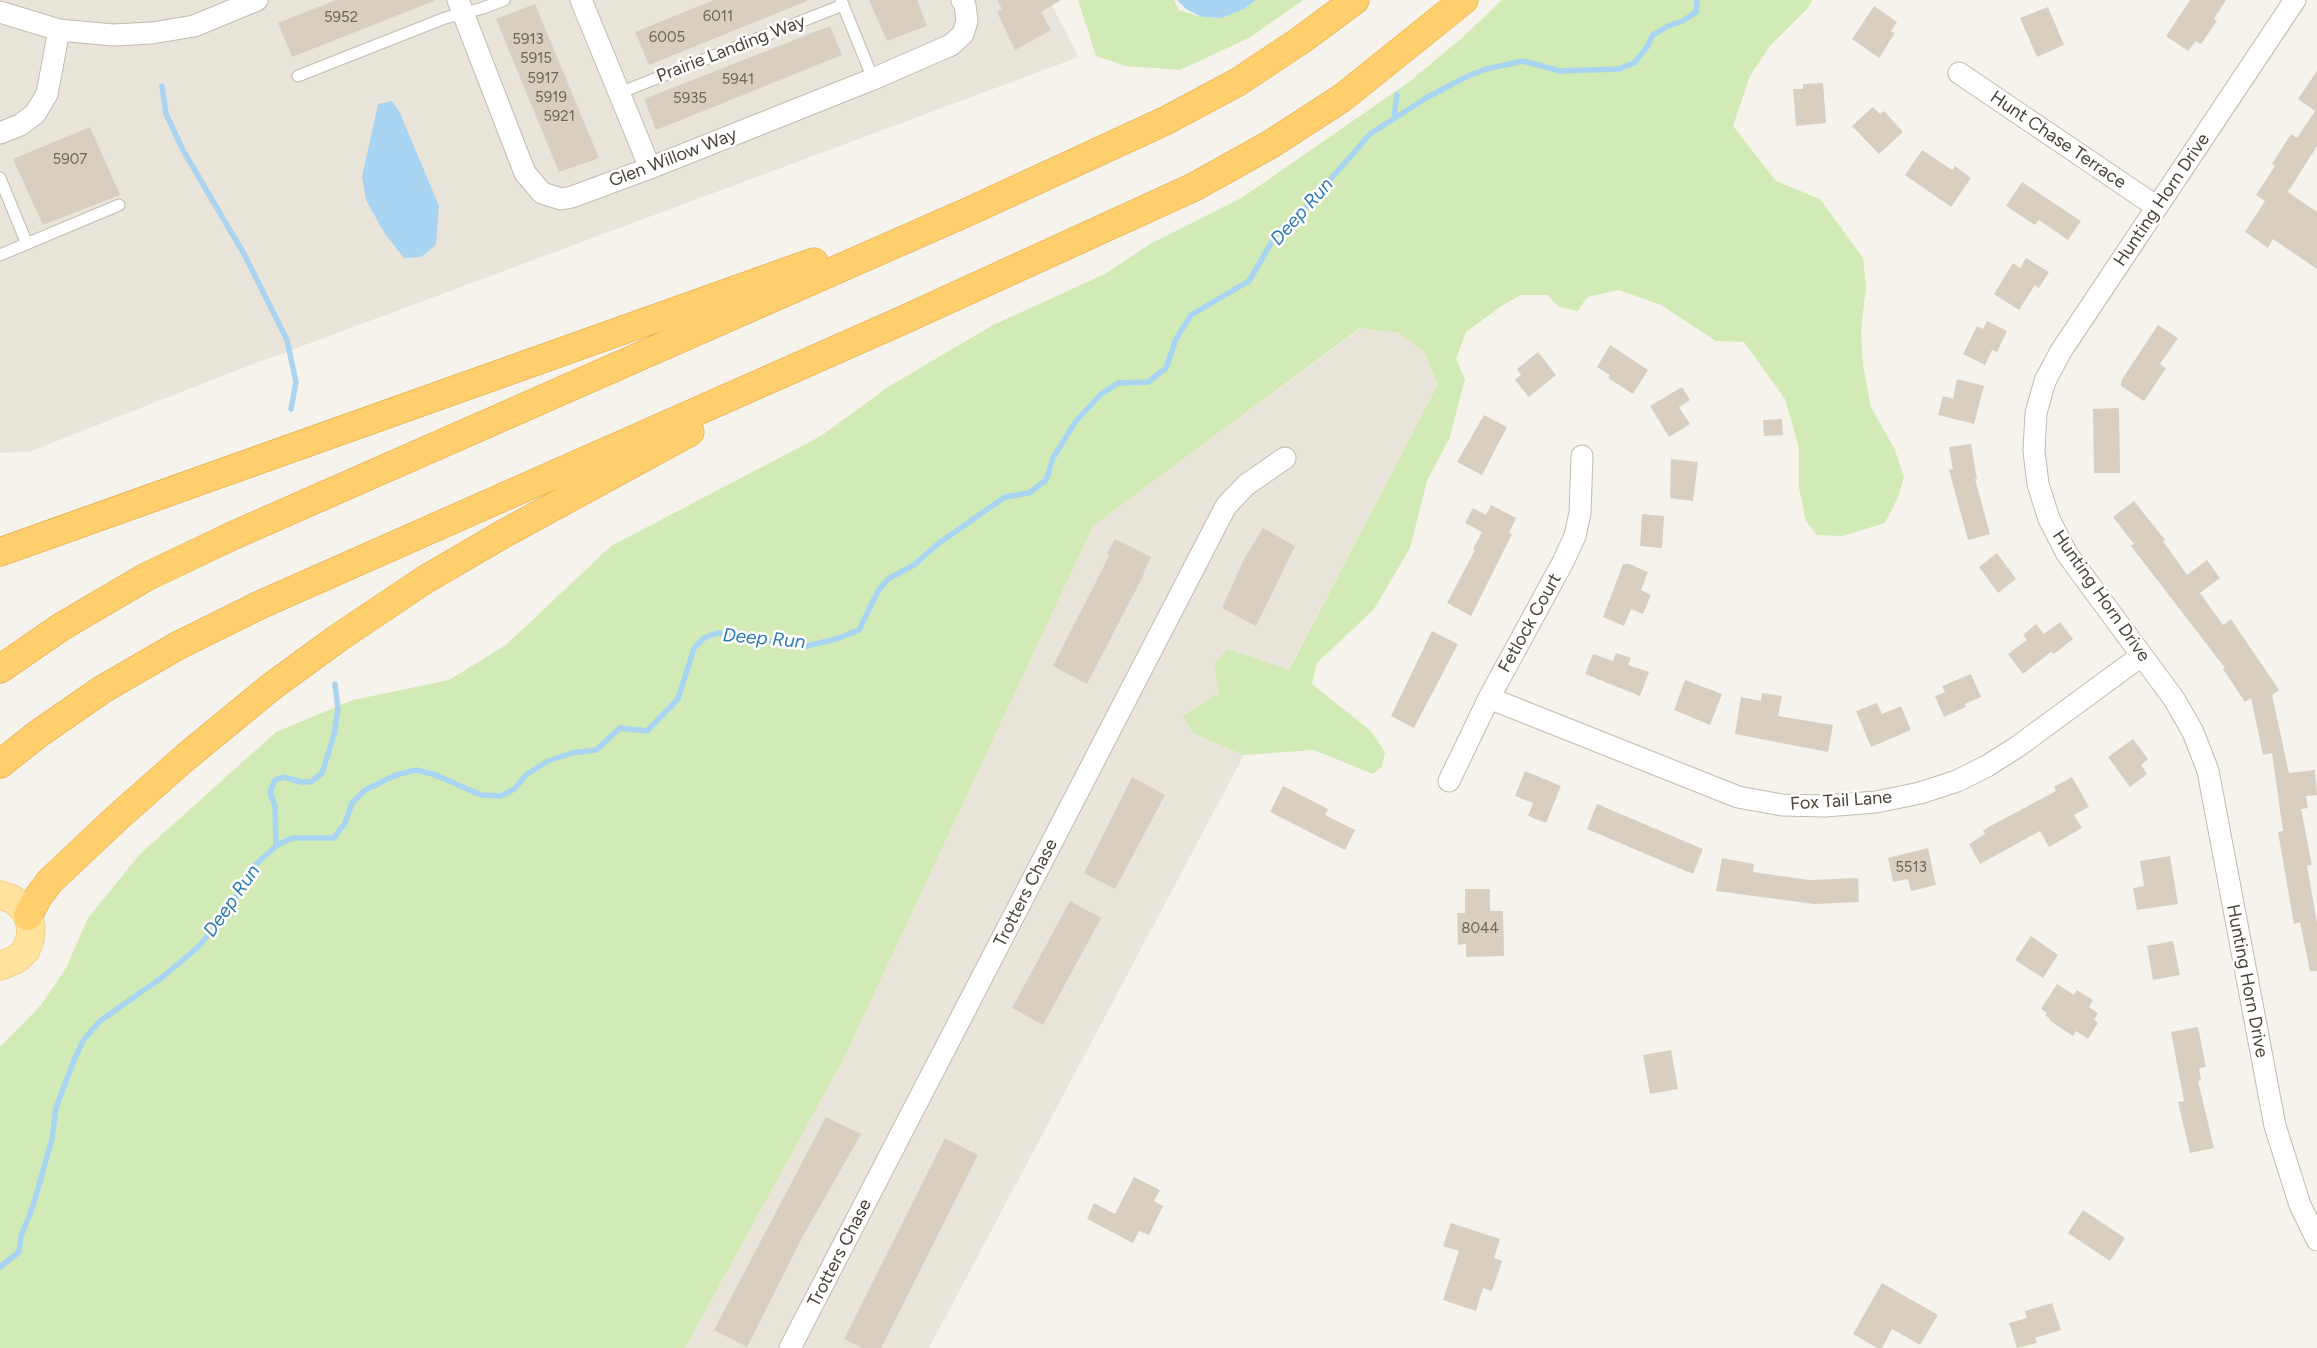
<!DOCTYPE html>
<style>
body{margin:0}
canvas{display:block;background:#f6f3ec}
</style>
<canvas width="2317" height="1348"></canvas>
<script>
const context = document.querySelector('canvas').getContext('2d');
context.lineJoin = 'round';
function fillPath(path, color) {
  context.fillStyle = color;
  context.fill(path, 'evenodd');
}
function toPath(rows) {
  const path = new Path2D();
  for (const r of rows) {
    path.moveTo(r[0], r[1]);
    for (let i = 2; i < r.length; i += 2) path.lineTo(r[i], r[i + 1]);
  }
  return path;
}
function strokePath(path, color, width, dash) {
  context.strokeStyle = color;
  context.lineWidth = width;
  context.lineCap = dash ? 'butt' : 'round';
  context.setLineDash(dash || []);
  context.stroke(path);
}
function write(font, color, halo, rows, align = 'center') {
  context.font = font + ' Figtree,sans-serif';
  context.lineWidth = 5;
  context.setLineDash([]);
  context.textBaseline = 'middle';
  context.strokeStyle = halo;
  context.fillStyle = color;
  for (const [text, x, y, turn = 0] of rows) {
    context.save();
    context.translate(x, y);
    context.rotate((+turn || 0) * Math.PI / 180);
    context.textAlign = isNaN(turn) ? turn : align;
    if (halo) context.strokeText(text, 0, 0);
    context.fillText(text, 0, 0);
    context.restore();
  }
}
const residential = toPath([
 [0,0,1049,0,1079,57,219,377,29,452,0,453],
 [1361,328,1399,333,1424,352,1438,384,1244,755,929,1348,685,1348,843,1060,1093,526]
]);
const green = toPath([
 [1078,0,1174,0,1179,10,1202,17,1222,18,1244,9,1256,0,1303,0,1251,37,1180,70,1126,66,1096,56],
 [1502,0,1812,0,1808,8,1770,46,1750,76,1733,126,1776,181,1820,199,1863,258,1866,287,1861,330,1863,365,1871,407,1895,450,1904,477,1898,497,1885,523,1842,536,1817,535,1806,521,1799,488,1799,448,1785,399,1744,342,1716,341,1661,305,1619,290,1587,297,1578,311,1559,307,1547,295,1521,295,1503,305,1466,332,1456,359,1465,379,1450,437,1427,481,1410,548,1374,609,1317,663,1312,684,1371,731,1385,752,1382,767,1373,774,1314,750,1244,755,1193,733,1183,716,1219,693,1214,663,1228,649,1289,670,1438,384,1424,352,1399,333,1360,328,1093,526,843,1060,685,1348,0,1348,0,1047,41,1005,66,968,88,918,140,854,276,732,353,700,449,680,506,645,611,546,821,436,888,387,993,325,1105,274,1150,244,1243,197,1409,82,1463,37]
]);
const water = toPath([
 [1177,0,1256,0,1244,9,1222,18,1202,17,1186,9],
 [392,101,400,113,439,206,436,245,421,257,404,258,385,234,366,200,362,177,378,104]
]);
const stream = toPath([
 [162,86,166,114,184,152,244,254,287,340,296,382,291,409],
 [1394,118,1397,95],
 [276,846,275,806,270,792,275,780,284,777,301,782,311,782,322,773,334,735,338,709,335,684],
 [0,1267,19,1252,21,1236,33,1206,52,1139,56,1108,74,1060,84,1039,100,1021,164,976,198,947,223,919,255,865,276,846,292,838,334,838,345,823,352,803,365,790,396,775,416,770,433,774,481,795,501,796,514,789,527,774,548,761,572,753,596,750,620,728,647,731,678,699,694,648,704,638,717,633,807,646,836,639,859,630,878,591,888,579,914,565,939,543,1005,497,1029,493,1046,480,1053,458,1076,421,1101,394,1118,383,1148,382,1166,368,1176,339,1191,315,1249,281,1277,233,1302,212,1370,134,1426,98,1466,77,1486,69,1523,61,1560,71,1619,69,1634,63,1647,47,1653,35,1668,26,1683,21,1696,12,1697,0]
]);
const building = toPath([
 [336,0,434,0,434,1,292,57,278,23],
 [714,0,806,0,807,1,649,65,635,32],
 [869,0,917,0,927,26,887,41],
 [997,0,1061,0,1041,12,1051,30,1015,50,997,12,1002,9],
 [2190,0,2226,0,2214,19,2217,21,2201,44,2196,41,2188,51,2166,36],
 [535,4,599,158,559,172,496,19],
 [1874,6,1897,22,1891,31,1895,33,1879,58,1852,39],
 [2048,7,2064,45,2037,57,2020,18],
 [830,26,842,55,656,130,644,99],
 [2317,71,2317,146,2288,192,2317,212,2317,269,2273,239,2268,248,2245,232,2265,201,2256,195,2275,166,2272,164,2291,134,2297,138,2315,111,2298,99],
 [1823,83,1826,123,1796,126,1793,89,1803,89,1803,84],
 [1873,107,1880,114,1884,111,1903,132,1879,154,1852,126],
 [90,127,120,195,43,225,13,159],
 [1922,150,1952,170,1955,166,1971,178,1951,207,1905,175],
 [2022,182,2081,221,2068,240,2039,220,2035,225,2006,206],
 [2026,258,2049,272,2039,288,2035,285,2019,310,1994,294,2013,263,2020,268],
 [1987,321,2007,331,1997,352,1992,350,1985,365,1963,354,1977,326,1983,329],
 [2158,325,2178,338,2160,364,2166,368,2144,401,2121,386,2121,381],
 [1610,345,1648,370,1633,394,1608,378,1610,375,1597,367],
 [1538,352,1556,375,1529,397,1515,380,1521,375,1517,369],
 [1957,379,1984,386,1974,424,1938,415,1943,396,1953,399],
 [1682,387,1690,400,1679,407,1690,424,1669,437,1650,406],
 [2119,408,2120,473,2094,473,2093,409],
 [1484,415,1507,427,1482,475,1457,462],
 [1782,419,1783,435,1764,436,1763,420],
 [1971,444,1977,479,1975,479,1990,534,1968,540,1949,470,1953,469,1949,447],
 [1671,459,1698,462,1693,501,1670,498],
 [2134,501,2165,540,2163,541,2187,575,2207,560,2220,578,2200,593,2223,625,2231,619,2279,690,2272,695,2289,773,2315,770,2317,795,2306,796,2308,808,2301,809,2312,865,2307,866,2317,923,2317,971,2310,971,2300,922,2294,924,2278,832,2283,831,2272,753,2263,755,2251,698,2245,702,2223,669,2225,668,2131,546,2134,544,2113,517],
 [1491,505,1516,518,1509,533,1512,534,1471,616,1447,603,1475,550,1473,549,1482,532,1465,523,1473,508,1486,515],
 [1642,514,1664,516,1662,548,1640,546],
 [1263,528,1295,546,1256,626,1222,608,1244,559],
 [1115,539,1151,557,1143,573,1144,574,1087,684,1053,666,1109,556,1107,554],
 [1997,553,2016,579,1998,593,1979,567],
 [1623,564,1629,564,1648,572,1641,590,1651,595,1643,614,1631,609,1624,626,1603,617],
 [2060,622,2073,639,2054,654,2051,652,2023,674,2008,654,2027,640,2023,635,2036,624,2044,634],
 [1432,631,1458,644,1414,728,1391,716],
 [1616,653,1631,658,1628,665,1649,672,1640,696,1585,674,1593,654,1613,661],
 [1971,674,1981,697,1965,704,1966,707,1944,717,1935,696,1945,692,1942,686],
 [1685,680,1722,694,1710,725,1674,710],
 [1762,693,1782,696,1778,716,1833,725,1828,752,1735,734,1741,697,1761,701],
 [1877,703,1882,714,1901,706,1911,730,1871,747,1856,711],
 [2133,739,2148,759,2141,765,2147,774,2130,787,2108,757],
 [1525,771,1561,786,1546,823,1528,816,1533,803,1515,796],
 [1132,777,1165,795,1115,889,1084,873],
 [2072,777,2089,807,2074,815,2082,828,2049,847,2040,831,1980,864,1969,844,1985,834,1983,830,2056,791,2054,787],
 [1283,786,1328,809,1325,815,1355,830,1345,850,1270,812],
 [1597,804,1703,849,1693,874,1587,829],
 [1928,848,1936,885,1911,891,1908,879,1893,882,1888,858],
 [2170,856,2178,904,2137,910,2133,888,2144,886,2140,861],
 [1722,858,1754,864,1753,872,1809,880,1858,878,1859,902,1814,904,1716,891],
 [1465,889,1490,889,1490,911,1503,911,1504,956,1466,957,1466,944,1458,945,1457,913,1465,913],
 [1070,901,1101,918,1043,1025,1012,1008],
 [2031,936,2058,955,2043,978,2015,960],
 [2173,941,2180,975,2153,980,2147,946],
 [2057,984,2074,995,2077,990,2093,1000,2089,1007,2098,1013,2094,1020,2098,1023,2088,1039,2076,1031,2073,1036,2049,1020,2050,1019,2045,1015,2047,1013,2041,1009],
 [2198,1027,2206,1067,2199,1068,2201,1080,2198,1081,2214,1148,2190,1153,2178,1102,2184,1101,2171,1032],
 [1671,1050,1678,1089,1650,1094,1643,1055],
 [826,1117,861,1134,803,1236,747,1347,714,1330],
 [945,1138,978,1155,881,1348,862,1348,844,1339],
 [1134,1177,1160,1190,1154,1201,1163,1206,1149,1235,1139,1231,1133,1243,1087,1219,1094,1203,1115,1214],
 [2083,1210,2125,1238,2110,1261,2068,1233],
 [1451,1223,1500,1239,1494,1258,1502,1261,1492,1291,1483,1288,1476,1311,1443,1300,1459,1251,1443,1246],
 [1882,1283,1938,1315,1920,1345,1892,1329,1882,1348,1877,1348,1853,1334],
 [2052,1303,2061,1330,2035,1338,2037,1343,2017,1348,2009,1323,2027,1318,2025,1311]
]);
const service = toPath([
 [841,0,873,79],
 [298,76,445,18,483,8,504,0],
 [619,93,843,5],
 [0,178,27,244],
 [0,255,119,205]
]);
const minor = toPath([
 [458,0,525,173,542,193,561,199,572,197,650,168,873,79,951,45,963,34,967,21,965,5,962,0],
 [581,0,650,168],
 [2295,0,2061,351,2045,381,2036,413,2034,451,2038,484,2049,519,2067,554,2174,699,2193,732,2208,771,2275,1126,2300,1205,2317,1240],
 [0,12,59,30,113,35,152,33,194,26,257,0],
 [1959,73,2157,207],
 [0,133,20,125,35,114,47,94,59,30],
 [1489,698,1738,797,1782,805,1825,806,1876,802,1920,793,1957,781,1987,766,2017,747,2141,656],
 [1449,781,1489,698,1563,562,1575,536,1580,513,1582,456],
 [790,1348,1226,506,1246,485,1285,458]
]);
const primary = toPath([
 [0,895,12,899,21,906,28,916,31,927,30,939,26,950,17,959,0,966]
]);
const motorway = toPath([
 [0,552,814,262],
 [0,669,61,627,146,577,232,536,972,210,1165,121,1238,82,1301,40,1355,0],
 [0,764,38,734,103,689,179,645,262,604,901,321,1194,187,1271,144,1342,98,1464,0],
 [28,916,38,897,50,881,118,817,187,756,271,687,338,638,426,579,505,533,690,432]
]);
const numberNames = [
 ["6011",718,17],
 ["5952",341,18],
 ["6005",667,38],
 ["5913",528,40],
 ["5915",536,59],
 ["5917",543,79],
 ["5941",738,80],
 ["5919",551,98],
 ["5935",690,99],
 ["5921",559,117],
 ["5907",70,160],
 ["5513",1911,868],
 ["8044",1480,929]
];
const streetNames = [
 ["Prairie Landing Way",731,49,-21],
 ["Hunt Chase Terrace",2058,140,34],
 ["Glen Willow Way",673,158,-21],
 ["Hunting Horn Drive",2162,200,-56],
 ["Hunting Horn Drive",2101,596,55],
 ["Fetlock Court",1530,623,-61],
 ["Fox Tail Lane",1841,801,-4],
 ["Trotters Chase",1026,893,-63],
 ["Hunting Horn Drive",2247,981,79],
 ["Trotters Chase",840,1253,-63]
];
const waterNames = [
 ["Deep Run",1302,212,-48],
 ["Deep Run",764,639,5],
 ["Deep Run",232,901,-55]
];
fillPath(residential, '#eae5da');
fillPath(green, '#d2eab5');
fillPath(water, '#a9d4f2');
strokePath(stream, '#a9d4f2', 5.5);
fillPath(building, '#d8cfc1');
strokePath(service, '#c2bbae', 13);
strokePath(minor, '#c2bbae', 23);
strokePath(primary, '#e6c16a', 29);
strokePath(motorway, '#e0a43c', 29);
strokePath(service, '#fff', 11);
strokePath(minor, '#fff', 21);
strokePath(primary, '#ffe39c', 28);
strokePath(motorway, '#ffcf6e', 28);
write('15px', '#6e675b', null, numberNames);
write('18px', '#4b4439', '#fff', streetNames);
write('italic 19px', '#2e7ab2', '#fff', waterNames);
</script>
